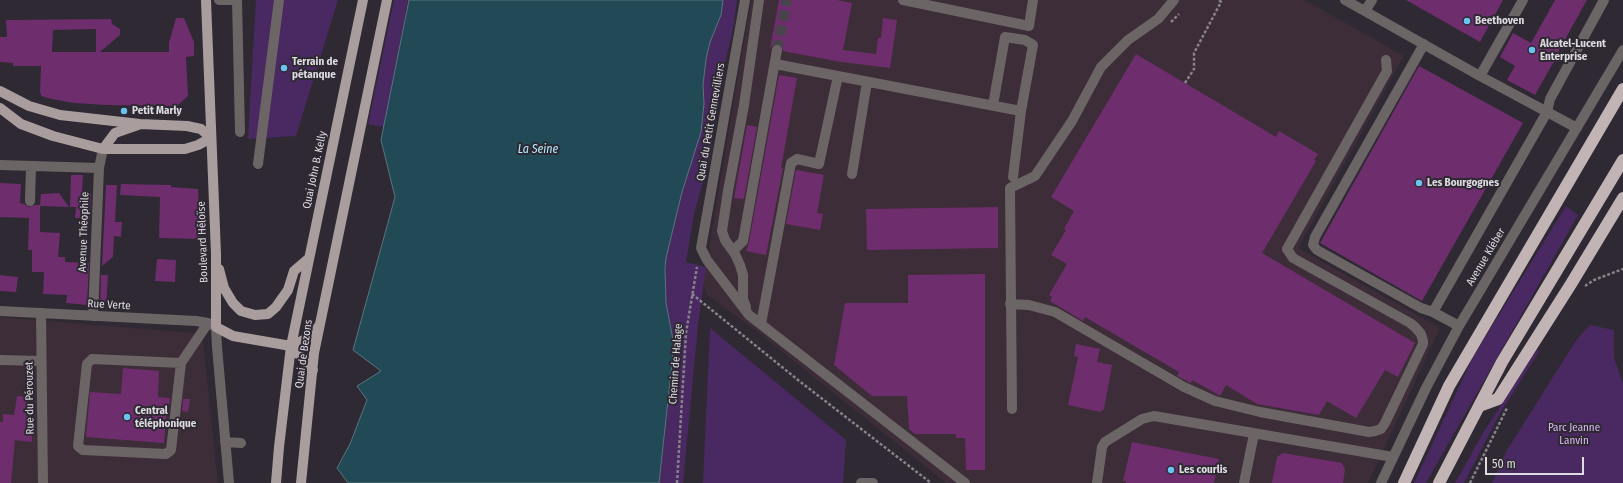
<!DOCTYPE html>
<meta charset="utf-8">
<style>
body{margin:0}
#map{position:relative;width:1623px;height:483px;overflow:hidden;background:#2e2932;font-family:"Fira Sans Condensed",sans-serif}
canvas{display:block}
.scale{position:absolute;left:1485px;top:457px;width:99px;height:18px;box-sizing:border-box;border:2px solid #dedbe1;border-top:0;padding-left:5px;font-size:12px;line-height:14px;white-space:nowrap;color:#dedbe1;-webkit-text-stroke:3px #2e2932;paint-order:stroke}
</style>
<div id="map">
<canvas width="1623" height="483"></canvas>
<div class="scale">50 m</div>
</div>
<script>
const context = document.querySelector('canvas').getContext('2d');
context.lineJoin = 'round';
function fillPath(path, color) {
  context.fillStyle = color;
  context.fill(path, 'evenodd');
}
function toPath(rows) {
  const path = new Path2D();
  for (const r of rows) {
    path.moveTo(r[0], r[1]);
    for (let i = 2; i < r.length; i += 2) path.lineTo(r[i], r[i + 1]);
  }
  return path;
}
function strokePath(path, color, width, dash) {
  context.strokeStyle = color;
  context.lineWidth = width;
  context.lineCap = dash ? 'butt' : 'round';
  context.setLineDash(dash || []);
  context.stroke(path);
}
function write(font, color, halo, rows, align = 'center') {
  context.font = font + ' "Fira Sans Condensed",sans-serif';
  context.lineWidth = 4;
  context.setLineDash([]);
  context.textBaseline = 'middle';
  context.strokeStyle = halo;
  context.fillStyle = color;
  for (const [text, x, y, turn = 0] of rows) {
    context.save();
    context.translate(x, y);
    context.rotate((+turn || 0) * Math.PI / 180);
    context.textAlign = isNaN(turn) ? turn : align;
    if (halo) context.strokeText(text, 0, 0);
    context.fillText(text, 0, 0);
    context.restore();
  }
}
const industrial = toPath([
 [751,0,1305,0,1404,56,1298,248,1440,328,1368,483,946,483,759,333,707,295,703,282],
 [0,317,194,333,203,342,218,483,0,483]
]);
const green = toPath([
 [256,0,338,0,296,136,248,139],
 [394,0,408,0,384,127,368,124],
 [723,0,737,0,734,24,725,63,713,133,711,154,694,214,686,262,706,267,698,325,683,483,659,483,674,345,666,303,665,269,666,258,682,192,701,132,704,104,703,85,706,59,710,42,721,15],
 [1566,206,1578,215,1426,483,1414,483,1473,357],
 [1590,325,1614,330,1614,358,1623,383,1623,483,1492,483,1507,450,1577,339],
 [710,328,846,440,843,483,703,483],
 [1540,350,1499,415,1464,483,1455,483,1483,433,1536,351]
]);
const water = toPath([
 [409,0,723,0,721,15,710,42,706,59,703,85,704,104,701,132,682,192,666,258,665,269,666,303,674,345,659,483,348,483,337,468,350,444,367,400,357,386,381,371,353,350,395,197,381,140,409,0]
]);
const building = toPath([
 [779,0,837,0,852,3,843,50,876,54,878,38,881,38,883,18,897,20,890,68,841,62,783,51,781,45,778,44,772,46,770,49],
 [1406,0,1503,0,1480,42],
 [1555,0,1587,0,1557,54,1558,61,1553,63,1535,95,1507,80,1515,66,1500,57,1513,33,1531,43],
 [176,18,184,18,194,42,194,56,186,57,188,96,177,106,106,105,74,103,52,99,41,96,41,93,40,93,41,66,13,66,13,63,0,62,0,37,7,37,6,20,111,19,112,24,120,29,120,35,100,52,169,52,169,43],
 [96,29,96,52,52,52,53,30],
 [1136,54,1276,137,1279,131,1318,154,1314,160,1316,161,1262,253,1415,343,1398,377,1385,370,1356,418,1327,401,1319,415,1257,404,1226,385,1220,396,1219,395,1192,380,1191,383,1177,376,1179,372,1085,317,1083,321,1050,301,1052,297,1049,295,1067,264,1051,255,1066,230,1064,229,1074,211,1051,197],
 [1419,66,1523,123,1422,301,1320,243],
 [779,75,797,78,781,168,783,168,766,255,746,251,749,242],
 [747,125,757,127,744,199,734,198],
 [796,170,824,175,817,213,823,214,820,230,786,224],
 [71,175,83,175,82,193,91,193,90,218,75,218,76,207,70,207],
 [0,183,21,184,20,203,24,204,29,207,35,205,40,205,41,194,59,193,69,207,40,206,40,232,60,233,58,257,65,257,65,262,89,263,87,305,66,303,67,295,43,294,44,272,32,272,32,250,28,250,29,218,0,217],
 [121,184,171,185,171,187,198,189,200,239,159,238,160,197,120,195],
 [106,185,117,185,115,222,122,222,121,237,114,236,113,257,102,266],
 [998,207,998,248,867,250,866,209],
 [157,259,176,260,175,282,155,281],
 [985,274,985,470,966,470,965,438,956,438,956,434,915,434,909,429,907,396,872,396,834,365,845,303,908,303,908,275],
 [0,275,18,277,16,292,0,291],
 [101,275,108,275,106,307,100,307],
 [1076,344,1100,349,1097,362,1112,365,1104,409,1100,412,1068,405,1078,357,1074,356],
 [123,368,159,371,158,397,170,398,169,408,167,408,164,443,86,437,90,392,121,394],
 [17,396,27,397,26,416,31,417,32,442,15,440,11,483,0,483,0,422,3,422,3,414,14,415],
 [183,399,190,399,188,412,182,411],
 [1132,442,1219,459,1214,483,1126,483,1126,481,1123,481],
 [1283,453,1342,463,1345,470,1343,483,1272,483,1277,457]
]);
const minorTunnel = toPath([
 [777,50,787,0]
]);
const path = toPath([
 [1171,22,1179,14],
 [1185,83,1194,69,1194,53,1221,2,1219,0],
 [1585,286,1594,280,1623,269],
 [692,294,798,380,931,483],
 [677,483,686,333,697,267],
 [1470,483,1507,408]
]);
const minor = toPath([
 [219,0,237,0],
 [237,0,240,132],
 [745,0,701,248,707,260,749,315,965,483],
 [903,0,1029,26,1033,0],
 [1345,0,1480,76,1577,128],
 [1365,11,1372,0],
 [1424,44,1315,237,1313,245,1317,250,1421,308,1433,312,1547,112,1550,99,1604,0],
 [775,64,1021,111],
 [1480,76,1523,0],
 [993,105,1005,37,1025,40,1033,45,1021,111,1013,177],
 [258,164,279,0],
 [0,165,99,168],
 [852,174,867,82],
 [30,201,31,166],
 [733,251,743,241,777,50],
 [1010,304,1029,305,1055,312,1184,387,1215,401,1260,412,1369,432,1375,431,1381,429,1385,423,1423,344,1423,341,1421,334,1415,327,1410,323,1293,258,1287,249,1387,71,1386,60],
 [746,307,743,299,743,275,740,265,735,254,725,240,722,231,728,191,744,105,759,0],
 [0,311,196,321,208,323,216,327,217,347,229,483],
 [1433,312,1459,326],
 [41,313,43,483],
 [93,316,99,168,103,149],
 [761,324,791,163,797,159,819,164,838,76],
 [0,360,41,361],
 [181,363,92,359,87,364,78,446,83,450,166,454,171,450,181,363,208,323],
 [1012,409,1010,188,1035,176,1072,121,1101,67,1128,40,1158,19,1174,0],
 [225,442,241,443],
 [861,483,873,483],
 [1097,483,1102,447,1105,442,1142,419,1154,416,1393,457],
 [1244,483,1254,434],
 [1381,483,1426,388,1459,326,1623,50]
]);
const major = toPath([
 [206,0,216,254,216,327,233,336,291,346,310,337,319,326],
 [0,91,29,106,60,115,140,124,187,126,201,129,211,138],
 [0,108,21,124,53,136,103,149,185,149,198,145,211,138],
 [103,149,115,133,138,125],
 [219,269,224,288,233,303,241,311,255,315,268,314,276,307,288,290,294,271,308,259],
 [291,346,313,370],
 [276,483,279,447,291,346,363,0],
 [301,483,314,353,387,0]
]);
const highway = toPath([
 [1479,406,1498,399,1571,284,1623,198],
 [1404,483,1449,386,1623,89],
 [1439,483,1502,362,1623,160]
]);
const markers = [
 [1467,21,4,"#6cc3f2"],
 [1532,50,4,"#6cc3f2"],
 [284,68,4,"#6cc3f2"],
 [124,111,4,"#6cc3f2"],
 [1419,183,4,"#6cc3f2"],
 [127,417,4,"#6cc3f2"],
 [1171,470,4,"#6cc3f2"]
];
const poiNames = [
 ["Beethoven",1475,21],
 ["Alcatel-Lucent",1540,44],
 ["Enterprise",1540,57],
 ["Terrain de",292,62],
 ["pétanque",292,75],
 ["Petit Marly",132,111],
 ["Les Bourgognes",1427,183],
 ["Central",135,411],
 ["téléphonique",135,424],
 ["Les courlis",1179,470]
];
const streetNames = [
 ["Quai du Petit Gennevilliers",711,122,-80],
 ["Quai John B. Kelly",315,170,-78],
 ["Avenue Théophile",84,232,-88],
 ["Boulevard Héloïse",203,242,-92],
 ["Avenue Kléber",1486,257,-59],
 ["Rue Verte",109,305,3],
 ["Quai de Bezons",304,354,-82],
 ["Chemin de Halage",676,364,-86],
 ["Rue du Pérouzet",30,398,-91]
];
const parkNames = [
 ["Parc Jeanne",1574,428],
 ["Lanvin",1574,441]
];
const waterNames = [
 ["La Seine",538,150]
];
fillPath(industrial, '#3d2d38');
fillPath(green, '#4a2962');
fillPath(water, '#214956');
strokePath(water, '#5a7580', 1);
fillPath(building, '#6e2d6d');
strokePath(minorTunnel, '#48444c', 10, [10, 5]);
strokePath(path, '#87838a', 2.5, [3, 2]);
strokePath(minor, '#6b6565', 10);
strokePath(major, '#aa9d9d', 10);
strokePath(highway, '#c2b3b4', 12);
for (const [x, y, r, color] of markers) {
  const dot = new Path2D();
  dot.arc(x, y, r, 0, 2 * Math.PI);
  context.fillStyle = color;
  context.fill(dot);
  strokePath(dot, '#2e2932', 1.5);
}
write('bold 11px', '#dedbe1', '#2e2932', poiNames, 'left');
write('11px', '#dedbe1', '#2e2932', streetNames);
write('11px', '#dab8f7', '#2e2932', parkNames);
write('italic 12px', '#b4ebff', '#2e2932', waterNames);
</script>
